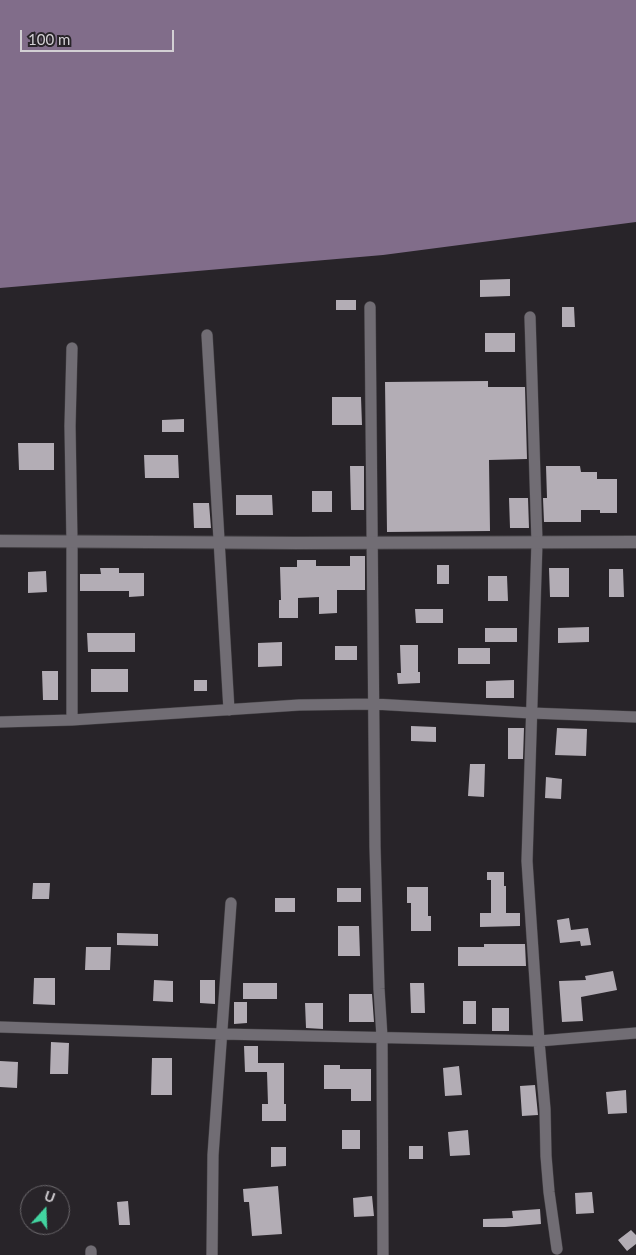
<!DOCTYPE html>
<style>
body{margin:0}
#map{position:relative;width:636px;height:1255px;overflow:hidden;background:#282429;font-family:Lato,sans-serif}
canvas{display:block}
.north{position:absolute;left:20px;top:1185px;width:50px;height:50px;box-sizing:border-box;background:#282429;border:1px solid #6c696d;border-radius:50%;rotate:20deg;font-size:14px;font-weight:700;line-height:20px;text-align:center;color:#d3d0d4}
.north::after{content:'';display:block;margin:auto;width:18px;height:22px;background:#42d4a0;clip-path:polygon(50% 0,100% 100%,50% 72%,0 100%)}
.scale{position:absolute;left:20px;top:30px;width:154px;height:22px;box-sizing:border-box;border:2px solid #d3d0d4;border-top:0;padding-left:6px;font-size:15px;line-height:18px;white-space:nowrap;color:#d3d0d4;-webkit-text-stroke:4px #282429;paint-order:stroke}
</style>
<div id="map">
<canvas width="636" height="1255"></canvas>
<div class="north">U</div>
<div class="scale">100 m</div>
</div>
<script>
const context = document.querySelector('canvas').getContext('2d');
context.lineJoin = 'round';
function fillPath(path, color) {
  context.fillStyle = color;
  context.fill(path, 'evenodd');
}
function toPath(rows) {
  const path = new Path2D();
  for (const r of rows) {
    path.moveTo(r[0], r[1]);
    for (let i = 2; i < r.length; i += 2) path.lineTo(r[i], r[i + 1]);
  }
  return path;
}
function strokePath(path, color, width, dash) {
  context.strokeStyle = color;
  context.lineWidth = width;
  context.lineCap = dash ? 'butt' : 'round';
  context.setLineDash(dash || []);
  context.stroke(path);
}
const water = toPath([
 [0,0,636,0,636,222,383,255,0,288]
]);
const building = toPath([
 [510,279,510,296,480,297,480,280],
 [336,300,356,300,356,310,336,310],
 [562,307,574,307,575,327,562,327],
 [485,333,515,333,515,352,485,352],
 [488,381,488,387,525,387,527,459,489,460,490,531,387,532,385,382],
 [332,397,361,397,362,425,332,425],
 [184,419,184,432,162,432,162,420],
 [18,443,54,443,54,470,19,470],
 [144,455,178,455,179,478,145,478],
 [350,466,364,466,364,510,351,510],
 [546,466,580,466,581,472,597,472,597,479,617,479,617,513,600,513,600,510,581,510,581,522,544,522,543,498,547,498],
 [312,491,332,491,332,512,312,512],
 [236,495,272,495,273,515,236,515],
 [509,498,528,498,529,528,510,528],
 [193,503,209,503,211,528,194,528],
 [350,556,365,556,365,590,337,590,337,613,319,614,319,597,298,598,298,618,279,618,279,600,281,600,280,567,297,567,297,560,316,560,316,566,350,566],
 [437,565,449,565,449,584,437,584],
 [100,568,119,568,119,573,144,573,144,596,129,597,129,591,80,591,80,574,101,574],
 [549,568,569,568,569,597,550,597],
 [609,569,623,569,624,597,609,597],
 [46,571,47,592,28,593,28,572],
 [488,576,507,576,508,601,488,601],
 [415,609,443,609,443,623,416,623],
 [589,627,589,642,558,643,558,628],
 [485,628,517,628,517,642,485,642],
 [87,633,135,633,135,652,88,652],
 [282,642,282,666,258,667,258,643],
 [400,645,418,645,418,672,420,672,420,683,398,684,397,673,401,673],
 [335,646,357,646,357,660,335,660],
 [458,648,490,648,490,664,458,664],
 [91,669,128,669,128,692,91,692],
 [42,671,58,671,58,700,43,700],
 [194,680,207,680,207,691,194,691],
 [514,680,514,698,486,698,486,681],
 [411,726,436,727,436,742,411,741],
 [508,728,524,728,523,759,508,759],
 [557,728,587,729,586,756,555,755],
 [470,764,485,764,484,797,468,796],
 [546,777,562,779,561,799,545,798],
 [487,872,504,872,504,886,506,886,506,913,520,913,520,926,480,927,480,913,491,913,491,880,487,880],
 [33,883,50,883,49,899,32,899],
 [407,887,428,887,428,916,431,916,431,931,411,931,411,903,407,903],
 [337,888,361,888,361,902,337,902],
 [275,898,295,898,295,912,275,912],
 [569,918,571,930,588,928,591,945,581,946,580,941,560,943,557,920],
 [338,926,359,926,360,956,338,956],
 [117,933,158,934,158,946,117,945],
 [484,944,525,944,526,966,458,966,458,947,484,947],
 [86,947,111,947,110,970,85,970],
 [613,971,617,990,581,997,583,1021,562,1022,559,981,586,980,585,976],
 [34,978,55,978,55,1005,33,1004],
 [154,980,173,981,173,1002,153,1001],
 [200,980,215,980,215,1004,200,1003],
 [243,983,277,983,277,999,243,999],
 [410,983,424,983,425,1013,411,1013],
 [349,994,372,994,374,1022,349,1022],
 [463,1001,476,1001,476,1024,463,1024],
 [234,1002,247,1002,247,1023,234,1024],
 [305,1003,323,1003,323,1029,306,1028],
 [492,1008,509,1008,509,1031,492,1031],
 [51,1042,69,1043,68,1074,50,1074],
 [244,1046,258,1046,258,1063,284,1063,284,1104,286,1104,286,1121,262,1121,262,1104,268,1104,267,1072,245,1072],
 [152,1058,172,1058,172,1095,151,1095],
 [0,1061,18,1062,17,1088,0,1087],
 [324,1065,340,1065,340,1069,371,1069,371,1101,351,1101,351,1089,324,1089],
 [459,1066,462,1095,445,1096,443,1068],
 [535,1085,538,1115,522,1116,520,1086],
 [626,1090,627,1113,608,1114,606,1092],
 [342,1130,360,1130,360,1149,342,1149],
 [468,1130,470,1155,450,1156,448,1132],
 [409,1146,423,1146,423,1159,409,1159],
 [271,1147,286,1147,286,1166,271,1167],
 [278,1186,282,1234,252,1236,249,1202,244,1202,243,1189],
 [592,1192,594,1213,576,1214,575,1193],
 [372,1196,374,1216,354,1217,353,1198],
 [128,1201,130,1225,119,1225,117,1202],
 [540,1209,541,1224,505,1227,483,1227,483,1219,513,1218,512,1211],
 [631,1230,636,1235,636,1244,627,1251,618,1240]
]);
const street = toPath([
 [370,307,375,847,379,989,382,1037,383,1255],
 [530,317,537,542,527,861,539,1041,545,1109,546,1156,549,1192,557,1249],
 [207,335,229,710],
 [72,720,72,542,70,426,72,348],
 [0,722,72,720,299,705,374,704,531,713,636,717],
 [0,1027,222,1034,539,1041,636,1033],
 [91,1251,91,1255],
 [212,1255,213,1155,231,903]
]);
const secondary = toPath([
 [0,541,296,543,636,542]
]);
fillPath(water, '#816d8a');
fillPath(building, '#b3adb5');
strokePath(street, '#434044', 12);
strokePath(secondary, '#434044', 14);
strokePath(street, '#716d74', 11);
strokePath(secondary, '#716d74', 12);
</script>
